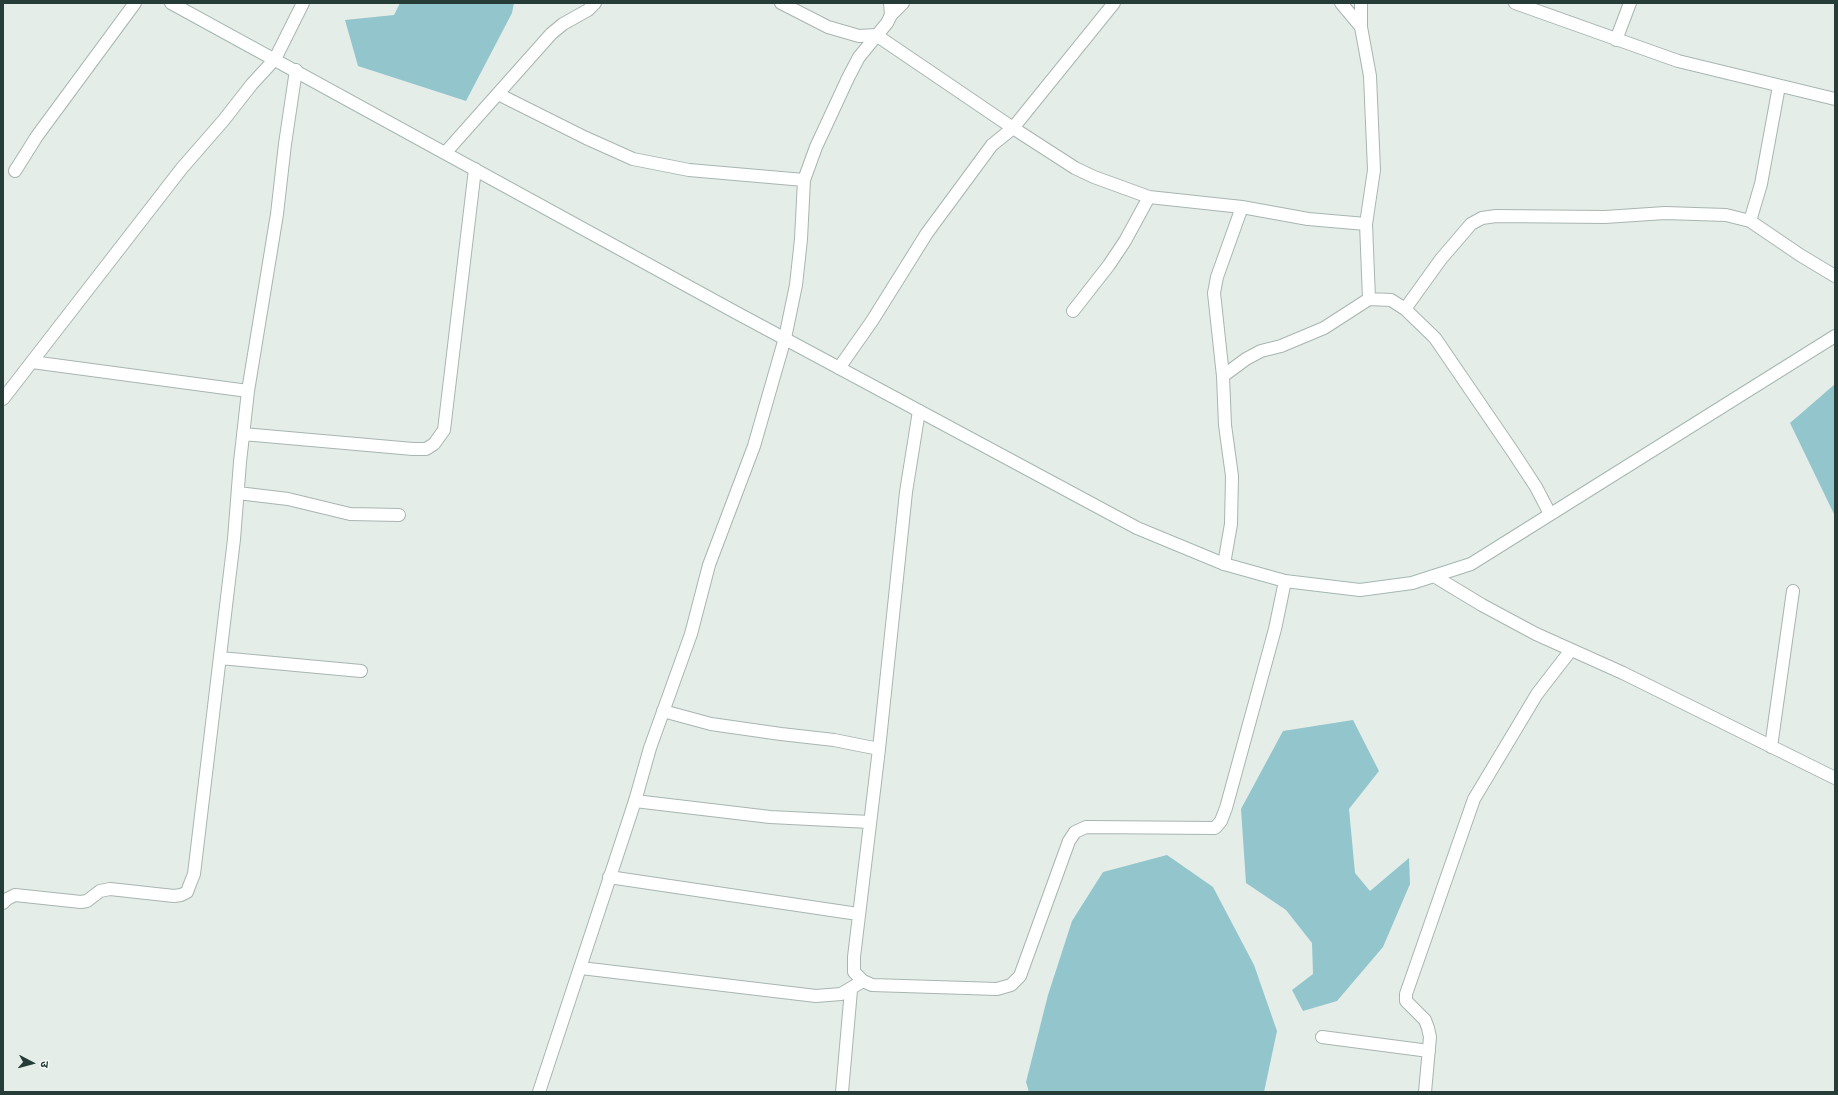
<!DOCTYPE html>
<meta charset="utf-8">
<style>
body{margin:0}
#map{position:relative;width:1838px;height:1095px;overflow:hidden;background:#e5ede9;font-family:"Fira Sans","Noto Sans Devanagari",sans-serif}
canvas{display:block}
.frame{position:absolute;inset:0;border:4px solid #253d36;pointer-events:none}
.north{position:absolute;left:12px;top:1043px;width:40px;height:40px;-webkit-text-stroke:3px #f5f9f7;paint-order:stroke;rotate:96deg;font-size:11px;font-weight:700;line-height:16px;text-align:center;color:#253d36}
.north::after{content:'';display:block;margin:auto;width:14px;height:18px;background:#253d36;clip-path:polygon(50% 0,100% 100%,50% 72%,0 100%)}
</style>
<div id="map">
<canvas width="1838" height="1095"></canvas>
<div class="frame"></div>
<div class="north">उ</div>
</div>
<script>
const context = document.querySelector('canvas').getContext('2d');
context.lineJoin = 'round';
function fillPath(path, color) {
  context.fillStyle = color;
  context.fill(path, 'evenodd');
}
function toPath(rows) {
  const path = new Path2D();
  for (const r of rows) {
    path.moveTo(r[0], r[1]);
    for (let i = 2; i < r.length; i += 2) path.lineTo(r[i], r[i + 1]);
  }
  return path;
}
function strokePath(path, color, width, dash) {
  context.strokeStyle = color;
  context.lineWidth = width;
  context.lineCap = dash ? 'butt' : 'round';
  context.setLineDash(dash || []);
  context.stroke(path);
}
const water = toPath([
 [400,3,514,3,512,13,466,101,358,66,345,20,394,15],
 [1835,384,1835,516,1790,423],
 [1353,720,1379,771,1349,809,1355,873,1370,891,1409,858,1410,884,1383,947,1337,1001,1303,1011,1292,990,1313,974,1312,943,1286,910,1246,883,1241,809,1283,731],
 [1167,855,1213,887,1254,965,1277,1031,1264,1092,1029,1092,1026,1082,1048,995,1072,921,1103,872]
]);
const minor = toPath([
 [781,3,828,27,859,36,876,35,1013,128,1075,168,1094,177,1149,197,1242,207,1308,219,1366,224],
 [1341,3,1361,27,1370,76,1374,170,1366,224,1369,299],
 [1361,3,1361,27],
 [1515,3,1678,61,1835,99],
 [891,15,903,3],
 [1616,40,1630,3],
 [498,94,586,138,633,159,689,170,804,180],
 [446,152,551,34,563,24,588,10,595,3],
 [15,171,37,136,135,3],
 [1750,221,1761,184,1779,86],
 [1405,309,1441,259,1471,224,1482,218,1496,216,1605,217,1665,213,1726,215,1750,221,1800,255,1835,276],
 [1073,311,1109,265,1125,241,1149,197],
 [785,338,796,285,801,239,804,180,816,147,848,78,859,57,887,23,891,15,890,3],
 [32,362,248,391],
 [839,368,872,321,927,233,992,145,1013,128,1114,3],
 [1223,376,1246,359,1261,351,1281,346,1324,328,1369,299,1391,300,1405,309,1435,338,1513,452,1536,487,1550,514],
 [3,399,182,168,223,121,252,84,275,59,303,3],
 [919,411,906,492,879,749,854,957,854,972,863,981,872,985,997,989,1011,985,1020,976,1069,841,1075,832,1086,827,1215,828,1221,821,1226,808,1275,629,1285,581],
 [243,434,413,449,426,449,434,444,444,430,475,169],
 [238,493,288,499,350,514,399,515],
 [1224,564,1231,524,1232,476,1225,425,1223,376,1214,293,1217,277,1242,207],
 [1434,576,1482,605,1536,634,1623,673,1835,778],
 [220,658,361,671],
 [663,711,711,724,781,734,834,740,879,749],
 [1771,747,1793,591],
 [635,801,770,817,870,822],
 [609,877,858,914],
 [3,903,7,899,15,895,81,902,87,901,100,891,110,889,174,896,181,895,187,892,190,884,194,874,234,539,240,462,248,391,277,214,285,144,296,70],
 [581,968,816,996,841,994,863,981],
 [1322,1037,1429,1051],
 [842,1092,851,990],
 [1425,1092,1430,1037,1428,1028,1425,1020,1406,1001,1406,994,1474,799,1537,694,1571,650]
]);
const tertiary = toPath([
 [539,1092,635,801,650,748,691,634,709,565,754,446,785,338]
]);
const secondary = toPath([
 [171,3,735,312,1137,528,1224,564,1285,581,1360,590,1412,583,1471,564,1835,336]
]);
fillPath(water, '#92c5cc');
strokePath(minor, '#a8b5b0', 14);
strokePath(tertiary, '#a8b5b0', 14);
strokePath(secondary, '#a4b7b0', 14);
strokePath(minor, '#fff', 12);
strokePath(tertiary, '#fff', 12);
strokePath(secondary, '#fff', 12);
</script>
